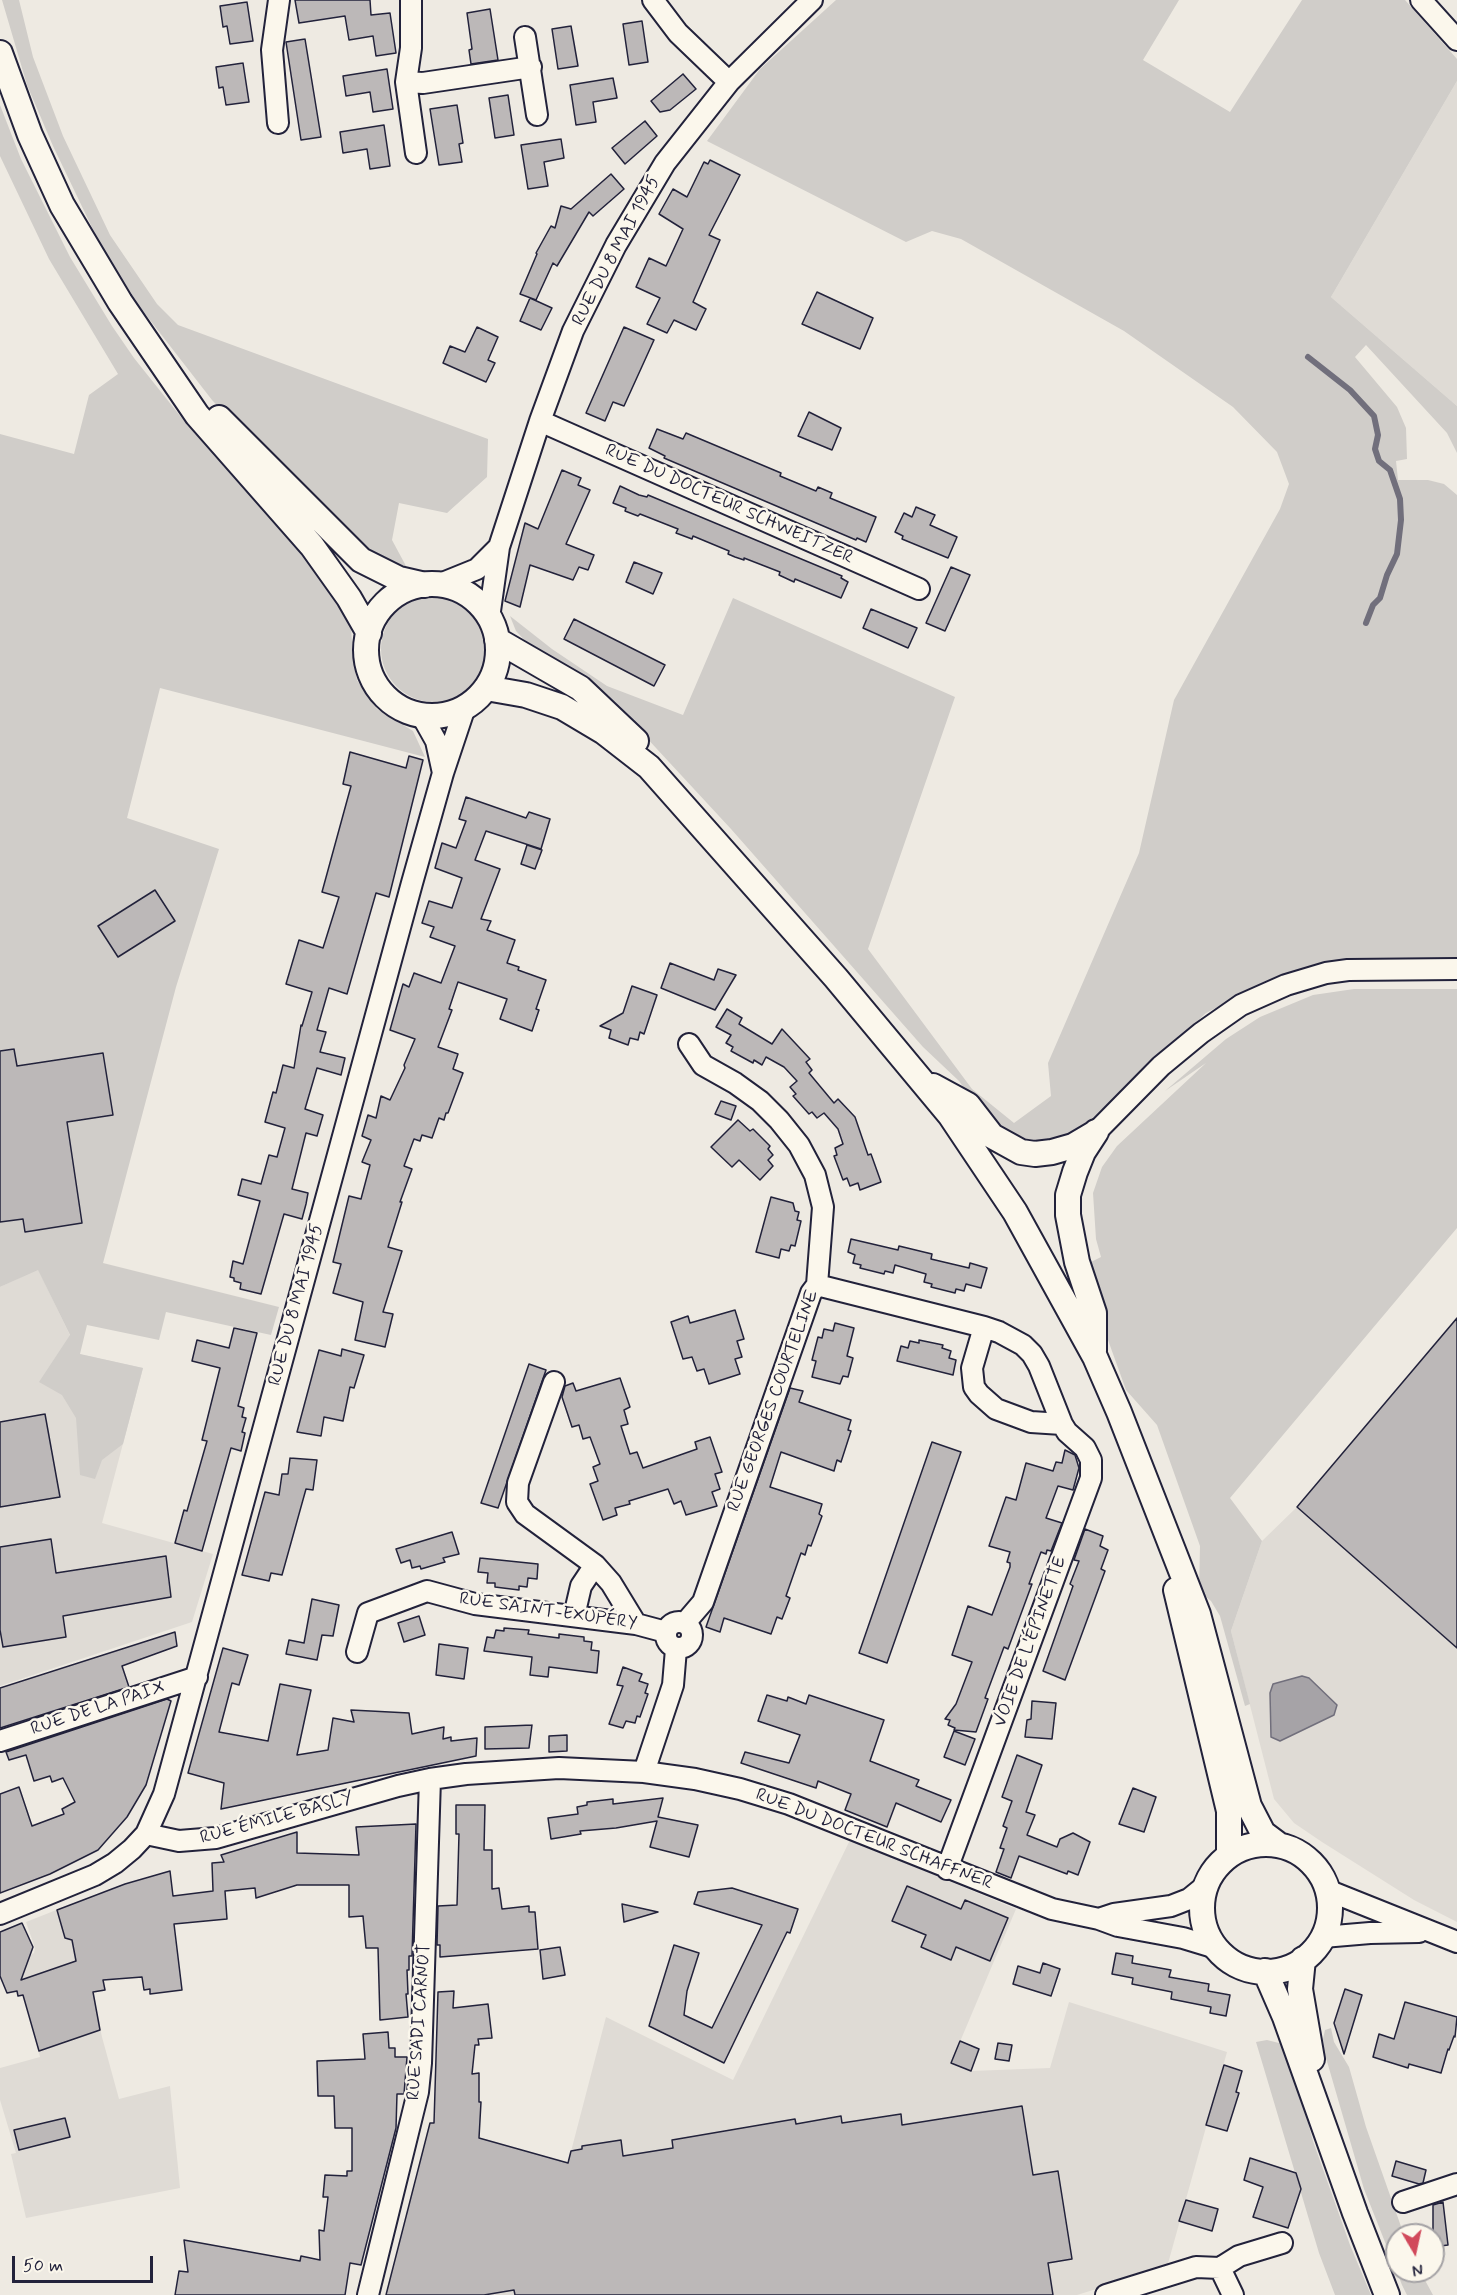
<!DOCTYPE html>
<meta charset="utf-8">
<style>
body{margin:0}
#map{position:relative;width:1457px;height:2295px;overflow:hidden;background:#eeeae2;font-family:Mynerve,sans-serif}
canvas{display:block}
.north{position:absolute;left:1385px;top:2223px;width:60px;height:60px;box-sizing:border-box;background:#fbf7ec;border:2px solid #a4a2a5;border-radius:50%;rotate:171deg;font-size:16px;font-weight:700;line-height:24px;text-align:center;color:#22223b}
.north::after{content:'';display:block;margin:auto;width:21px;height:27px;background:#d1495b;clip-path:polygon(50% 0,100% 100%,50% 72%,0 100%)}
.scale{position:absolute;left:12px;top:2256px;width:141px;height:27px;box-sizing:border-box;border:3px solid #22223b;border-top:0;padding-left:8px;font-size:18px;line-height:21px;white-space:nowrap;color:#22223b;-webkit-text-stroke:4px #fbf7ec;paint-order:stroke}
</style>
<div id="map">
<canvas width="1457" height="2295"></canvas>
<div class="north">N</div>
<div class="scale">50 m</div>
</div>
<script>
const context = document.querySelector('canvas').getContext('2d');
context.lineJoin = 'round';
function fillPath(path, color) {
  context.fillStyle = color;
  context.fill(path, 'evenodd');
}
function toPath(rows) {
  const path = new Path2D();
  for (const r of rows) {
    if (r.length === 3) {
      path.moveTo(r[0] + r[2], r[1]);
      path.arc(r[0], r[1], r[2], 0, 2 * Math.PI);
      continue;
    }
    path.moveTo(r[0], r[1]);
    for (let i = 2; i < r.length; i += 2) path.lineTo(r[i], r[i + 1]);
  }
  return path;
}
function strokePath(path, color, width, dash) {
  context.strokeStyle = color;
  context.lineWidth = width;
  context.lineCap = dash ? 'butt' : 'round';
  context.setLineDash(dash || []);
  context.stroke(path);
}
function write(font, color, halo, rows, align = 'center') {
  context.font = font + ' Mynerve,sans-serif';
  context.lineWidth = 5;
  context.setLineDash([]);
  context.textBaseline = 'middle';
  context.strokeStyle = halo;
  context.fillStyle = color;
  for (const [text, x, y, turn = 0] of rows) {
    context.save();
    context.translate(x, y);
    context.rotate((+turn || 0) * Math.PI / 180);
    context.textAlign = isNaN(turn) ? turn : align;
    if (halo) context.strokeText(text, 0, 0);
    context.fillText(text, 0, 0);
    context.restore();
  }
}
const built = toPath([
 [1457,81,1457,406,1331,297],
 [38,1269,79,1354,143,1368,102,1523,213,1554,192,1622,0,1686,0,1287],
 [1457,1318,1457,1922,1414,1900,1322,1842,1294,1823,1274,1799,1231,1631,1262,1541,1297,1507],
 [850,1840,1016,1909,951,2063,971,2071,1050,2068,1069,2002,1227,2052,1167,2267,1077,2295,386,2295,430,2125,568,2163,606,2017,733,2080],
 [74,1903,102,2037,119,2099,170,2086,180,2188,26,2218,11,2154,16,2153,0,2100,0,2068,40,2057,16,1970,27,1957,34,1953,35,1948,26,1922]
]);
const green = toPath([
 [2,0,19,0,33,57,63,136,110,235,157,304,178,325,488,439,487,477,447,513,399,503,392,540,406,566,379,559,363,549,265,456,212,400,139,306,99,242,53,146,27,85],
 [836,0,1179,0,1143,60,1230,112,1302,0,1405,0,1457,59,1457,81,1331,297,1457,406,1457,453,1447,433,1366,345,1355,357,1397,407,1406,428,1407,459,1396,461,1398,480,1428,480,1444,484,1457,495,1457,959,1333,961,1270,980,1206,1013,1076,1133,1057,1144,1019,1144,977,1106,959,1081,923,1047,731,829,619,708,588,683,532,648,516,631,510,616,552,649,607,686,683,715,733,598,955,697,868,949,972,1089,1014,1123,1051,1096,1048,1063,1139,853,1174,700,1280,509,1289,484,1277,452,1233,407,1124,331,961,239,932,231,906,242,707,141,760,69],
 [0,105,21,159,70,257,112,326,134,358,181,417,302,554,341,605,351,626,353,660,357,680,368,698,377,709,413,731,425,757,160,688,127,818,219,849,176,987,103,1263,279,1307,271,1335,166,1312,159,1340,87,1325,80,1354,143,1368,123,1444,102,1460,95,1479,80,1475,76,1418,62,1395,39,1382,70,1335,38,1270,0,1287,0,434,74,454,89,395,118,374,49,259,0,156],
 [434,649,53],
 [1354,989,1457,989,1457,1228,1230,1498,1262,1541,1231,1631,1250,1704,1245,1706,1220,1616,1211,1601,1199,1591,1200,1546,1157,1425,1126,1390,1108,1340,1085,1265,1101,1257,1096,1239,1093,1193,1102,1167,1117,1146,1206,1063,1165,1091,1226,1039,1260,1017,1313,995],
 [1331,2028,1334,2042,1349,2067,1366,2127,1404,2235,1397,2235,1397,2271,1420,2271,1433,2295,1407,2295,1402,2285,1364,2189,1324,2051,1323,2039,1325,2030],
 [1267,2040,1287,2045,1313,2141,1350,2245,1371,2295,1335,2295,1319,2253,1256,2042]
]);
const water = toPath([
 [1302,1676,1309,1678,1337,1705,1334,1715,1280,1741,1271,1737,1270,1693,1273,1684,1302,1676]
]);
const stream = toPath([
 [1308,357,1350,390,1374,416,1378,435,1375,449,1379,461,1390,470,1400,499,1401,520,1397,554,1387,575,1380,598,1373,605,1366,623]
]);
const building = toPath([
 [295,0,370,0,371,15,390,13,396,53,376,56,373,36,349,40,345,16,299,23,295,0],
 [247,2,253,41,230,44,227,26,223,27,220,6,247,2],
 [490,9,498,60,471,64,469,50,472,49,467,13,490,9],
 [642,21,648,62,629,65,623,24,642,21],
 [571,26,578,66,558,69,552,29,571,26],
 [305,39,321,137,301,140,286,42,305,39],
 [243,63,249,102,226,105,223,87,219,88,216,67,243,63],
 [387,69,393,109,373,112,370,92,346,96,343,76,387,69],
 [683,74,696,89,670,110,660,112,651,101,683,74],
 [613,78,617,98,593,102,596,122,576,125,570,85,613,78],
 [508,95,514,135,495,138,489,98,508,95],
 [457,105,463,143,459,144,462,162,439,165,430,109,457,105],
 [645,121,657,136,625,164,612,148,645,121],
 [384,125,390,166,370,169,367,149,343,153,340,132,384,125],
 [561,139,564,158,544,162,548,186,528,189,521,145,561,139],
 [710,160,740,175,709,235,720,240,693,302,706,309,696,330,674,320,667,333,647,324,660,298,636,287,649,258,666,266,683,229,659,214,673,189,687,197,704,162,708,164,710,160],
 [611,174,624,189,593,216,589,212,557,266,553,263,536,300,520,294,537,254,536,253,551,226,555,228,561,206,571,209,611,174],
 [817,292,873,318,860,349,802,324,817,292],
 [530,298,552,308,541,330,520,321,530,298],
 [477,327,498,337,488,360,495,363,486,382,443,363,450,346,465,352,477,327],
 [624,327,654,340,624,406,613,402,605,421,586,413,624,327],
 [809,412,841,428,832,450,798,436,809,412],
 [657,429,683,439,686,433,781,473,780,476,816,491,818,487,832,493,830,498,876,517,866,542,857,538,856,540,664,458,665,456,649,448,657,429],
 [562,470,581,478,578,485,590,490,566,544,594,555,588,570,579,567,573,580,530,565,520,607,505,601,525,523,538,529,562,470],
 [620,486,639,495,647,497,648,495,842,576,841,578,848,582,841,598,795,579,794,582,779,575,780,572,744,558,744,560,735,557,728,554,729,551,693,536,692,539,676,533,678,529,640,514,638,516,625,511,626,508,613,503,620,486],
 [916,507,935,515,930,525,957,537,948,558,902,539,903,536,895,532,904,513,912,517,916,507],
 [634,562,662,573,653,594,626,582,634,562],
 [951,567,970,575,945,631,926,623,951,567],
 [871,609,917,628,908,648,863,628,871,609],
 [574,619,665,665,654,686,564,639,574,619],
 [350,752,406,768,409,756,423,760,389,897,376,893,347,994,329,988,317,1030,326,1032,320,1052,345,1058,341,1075,317,1068,305,1109,323,1115,317,1136,306,1133,292,1189,308,1193,306,1204,302,1219,284,1214,261,1294,240,1289,241,1283,234,1281,234,1278,230,1277,233,1261,243,1264,260,1201,238,1195,242,1179,261,1184,269,1155,277,1157,285,1128,265,1122,273,1092,276,1093,283,1065,294,1068,301,1025,302,1026,312,992,286,984,299,940,323,948,339,897,322,892,351,786,343,784,350,752],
 [466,797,526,818,529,812,550,819,541,849,486,831,475,860,500,869,481,919,491,921,487,930,515,940,507,963,519,967,518,970,546,980,536,1009,539,1010,532,1031,500,1019,507,999,458,982,449,1009,452,1010,438,1047,458,1054,453,1069,463,1073,448,1113,446,1113,444,1120,439,1118,432,1138,422,1135,420,1141,414,1139,404,1166,412,1169,400,1202,402,1202,388,1247,402,1251,383,1312,393,1314,385,1347,355,1340,363,1302,333,1293,341,1264,333,1262,349,1196,361,1199,370,1165,362,1162,371,1140,362,1136,368,1115,376,1118,381,1096,390,1100,405,1068,404,1065,415,1039,390,1030,403,984,409,987,414,973,441,983,455,946,430,937,434,927,422,923,429,901,452,908,462,878,435,868,442,843,456,848,466,821,459,819,466,797],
 [527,845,542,850,535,869,521,864,527,845],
 [155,890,175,921,118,957,98,926,155,890],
 [670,963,714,980,718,969,736,975,715,1010,661,988,670,963],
 [632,986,657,995,644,1034,640,1032,638,1040,630,1038,628,1045,609,1038,611,1030,600,1026,623,1013,632,986],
 [727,1009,742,1018,739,1024,772,1044,782,1029,810,1059,806,1062,812,1070,809,1073,834,1103,838,1099,855,1117,868,1155,871,1154,881,1182,860,1190,858,1183,850,1186,847,1178,843,1180,834,1156,837,1155,835,1148,843,1144,838,1129,824,1113,817,1118,812,1112,809,1114,793,1096,796,1094,790,1087,797,1081,784,1067,766,1057,762,1065,754,1060,753,1063,731,1051,733,1047,726,1043,731,1035,716,1027,727,1009],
 [14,1049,17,1066,103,1053,113,1115,67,1122,82,1223,25,1232,23,1219,0,1222,0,1051,14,1049],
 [721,1101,736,1106,731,1120,715,1114,721,1101],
 [738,1120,750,1131,753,1129,770,1146,768,1149,773,1155,768,1160,773,1166,760,1180,739,1160,732,1167,711,1147,738,1120],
 [771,1197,793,1203,795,1211,799,1212,797,1220,801,1221,795,1246,791,1245,789,1251,781,1249,779,1258,756,1252,771,1197],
 [851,1239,898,1250,899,1246,932,1254,931,1259,969,1268,970,1263,987,1268,981,1288,966,1284,964,1291,956,1289,955,1293,931,1287,932,1284,924,1282,926,1274,895,1265,893,1273,885,1271,884,1274,860,1268,861,1265,853,1263,855,1255,848,1252,851,1239],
 [735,1310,744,1339,737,1341,742,1357,735,1359,740,1374,709,1384,704,1369,697,1371,692,1357,683,1359,671,1322,688,1316,690,1323,735,1310],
 [1457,1318,1457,1648,1297,1507,1457,1318],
 [835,1323,854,1328,847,1356,853,1358,848,1377,843,1376,840,1384,812,1377,816,1361,812,1360,818,1337,822,1338,824,1329,833,1331,835,1323],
 [234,1328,257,1333,238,1406,244,1408,242,1417,246,1418,242,1432,245,1433,241,1451,231,1448,202,1551,175,1543,184,1510,187,1511,207,1441,202,1440,220,1368,192,1361,197,1340,229,1348,234,1328],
 [919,1340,943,1345,942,1348,951,1351,949,1358,956,1360,953,1375,897,1361,901,1346,908,1348,910,1341,919,1343,919,1340],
 [342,1349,364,1355,354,1388,350,1387,343,1421,324,1417,321,1436,297,1432,319,1350,341,1356,342,1349],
 [529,1364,546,1370,498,1508,481,1503,529,1364],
 [620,1378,630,1407,624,1410,628,1424,621,1426,630,1454,637,1452,643,1468,697,1449,695,1442,710,1437,722,1472,715,1474,720,1489,712,1492,717,1506,686,1515,681,1501,674,1504,668,1489,629,1501,630,1504,615,1508,617,1515,603,1520,590,1484,598,1481,593,1467,600,1464,590,1437,583,1439,579,1425,572,1427,562,1397,565,1386,573,1383,576,1391,620,1378],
 [790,1388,803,1391,799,1402,851,1420,848,1430,851,1431,841,1462,837,1460,834,1471,781,1452,770,1487,822,1504,819,1514,822,1516,811,1546,808,1545,805,1555,801,1553,786,1596,790,1598,782,1619,777,1617,771,1634,724,1618,720,1632,706,1627,790,1388],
 [45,1414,60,1497,0,1507,0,1422,45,1414],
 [932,1442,961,1452,887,1663,859,1653,932,1442],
 [1065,1450,1075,1455,1079,1468,1073,1490,1058,1486,1046,1518,1062,1523,1051,1551,1047,1550,1046,1554,1041,1552,1029,1584,1032,1584,1008,1649,1004,1647,985,1698,988,1699,976,1732,954,1730,955,1728,948,1725,950,1720,945,1719,956,1704,972,1662,952,1655,968,1606,992,1615,1010,1567,1010,1563,1007,1562,1010,1552,989,1546,1006,1497,1016,1500,1026,1463,1053,1471,1056,1462,1062,1463,1065,1450],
 [290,1458,317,1460,313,1490,306,1489,282,1575,271,1573,269,1581,242,1575,265,1492,279,1495,282,1474,288,1474,290,1458],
 [1085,1529,1103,1536,1100,1546,1108,1550,1101,1569,1105,1571,1065,1680,1043,1671,1073,1586,1070,1584,1079,1561,1074,1560,1085,1529],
 [452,1532,459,1554,443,1558,445,1562,421,1569,420,1566,412,1568,410,1560,401,1563,396,1549,452,1532],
 [51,1539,56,1573,166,1556,171,1597,63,1616,66,1637,3,1647,0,1630,0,1547,51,1539],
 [480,1558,538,1564,537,1579,528,1578,527,1587,519,1586,519,1590,495,1587,495,1583,487,1583,488,1573,478,1572,480,1558],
 [312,1599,339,1605,333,1636,322,1635,317,1660,286,1654,289,1640,304,1643,312,1599],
 [419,1616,425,1635,404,1642,398,1623,419,1616],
 [504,1628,529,1630,528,1634,559,1638,559,1634,584,1637,584,1641,592,1642,591,1650,599,1651,597,1673,549,1667,548,1677,530,1675,532,1657,484,1651,487,1637,494,1638,496,1630,504,1631,504,1628],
 [175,1632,177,1646,122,1666,129,1687,0,1728,0,1688,175,1632],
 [439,1644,468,1648,464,1679,436,1675,439,1644],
 [223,1648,248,1655,239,1685,232,1683,219,1732,268,1741,280,1684,311,1690,297,1755,328,1750,333,1718,354,1722,351,1710,409,1713,412,1734,444,1727,443,1739,451,1737,451,1741,477,1738,476,1756,221,1809,224,1783,188,1773,223,1648],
 [623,1667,642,1674,639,1681,648,1684,645,1693,648,1694,640,1717,637,1716,635,1723,626,1721,623,1728,609,1724,623,1686,617,1685,623,1667],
 [767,1695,787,1701,788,1697,806,1704,809,1695,884,1720,870,1761,919,1780,916,1786,951,1800,941,1822,896,1803,887,1827,845,1810,851,1794,818,1781,816,1788,741,1763,745,1752,789,1763,800,1735,758,1721,767,1695],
 [167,1699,171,1701,146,1785,127,1817,98,1850,50,1874,0,1893,0,1794,19,1787,32,1826,64,1814,62,1809,75,1802,63,1778,52,1782,50,1776,34,1781,26,1755,9,1760,6,1752,167,1699],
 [1032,1701,1056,1703,1052,1739,1025,1737,1027,1720,1031,1719,1032,1701],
 [532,1725,529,1748,485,1749,485,1727,532,1725],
 [954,1731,975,1739,965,1765,944,1757,954,1731],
 [567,1735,567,1751,549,1752,549,1736,567,1735],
 [1017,1755,1042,1765,1026,1812,1035,1815,1027,1835,1057,1847,1060,1839,1073,1833,1090,1842,1078,1875,1068,1871,1067,1874,1019,1856,1011,1878,996,1872,1004,1849,1000,1848,1007,1828,1003,1826,1012,1801,1002,1797,1017,1755],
 [1133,1788,1156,1797,1144,1832,1119,1824,1133,1788],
 [663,1798,658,1817,698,1825,689,1857,650,1847,657,1821,616,1828,580,1831,581,1834,551,1839,548,1818,578,1814,577,1807,587,1805,587,1802,613,1799,613,1804,663,1798],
 [456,1805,485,1805,484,1850,492,1850,492,1889,499,1888,502,1909,529,1906,529,1912,535,1912,538,1949,440,1957,440,1945,437,1945,438,1906,457,1905,459,1834,456,1834,456,1805],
 [416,1824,412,1956,409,1956,409,1970,407,1970,408,1994,406,1994,408,2017,380,2020,378,1948,366,1948,363,1916,349,1917,349,1885,297,1885,256,1898,255,1888,225,1891,227,1919,174,1924,182,1990,150,1994,150,1989,144,1990,142,1977,103,1980,105,1990,93,1992,100,2030,39,2051,23,1995,18,1996,17,1991,7,1993,0,1976,0,1932,5,1930,22,1923,33,1947,21,1980,76,1961,72,1940,65,1938,57,1910,125,1884,170,1871,173,1896,213,1891,212,1863,224,1862,221,1855,297,1832,297,1853,359,1855,356,1827,416,1824],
 [907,1886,961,1909,965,1900,1008,1918,990,1961,956,1947,951,1960,921,1947,926,1935,892,1921,907,1886],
 [732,1888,798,1909,790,1933,787,1932,724,2063,649,2026,674,1945,699,1953,687,1991,684,2015,712,2028,762,1925,694,1904,698,1892,732,1888],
 [622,1904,658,1912,624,1922,622,1904],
 [560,1947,565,1975,543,1979,540,1950,560,1947],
 [1116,1953,1133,1956,1132,1963,1171,1970,1169,1977,1209,1984,1208,1991,1230,1995,1226,2016,1210,2013,1211,2007,1171,1999,1172,1992,1132,1984,1133,1978,1112,1974,1116,1953],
 [1043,1963,1060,1969,1051,1996,1013,1984,1018,1966,1040,1973,1043,1963],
 [1345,1989,1362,1995,1344,2054,1334,2023,1345,1989],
 [454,1991,453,2008,488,2004,492,2038,478,2039,479,2045,475,2045,472,2074,479,2073,479,2102,481,2102,479,2138,568,2163,571,2151,582,2149,582,2146,621,2140,623,2156,673,2148,672,2140,795,2119,796,2124,841,2116,842,2123,901,2114,902,2125,1022,2106,1033,2175,1058,2171,1072,2259,1048,2263,1053,2295,515,2295,514,2290,484,2295,386,2295,430,2123,434,2123,438,1992,454,1991],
 [1405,2002,1457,2017,1455,2037,1454,2036,1449,2050,1448,2049,1441,2073,1409,2064,1408,2068,1373,2057,1379,2034,1394,2039,1405,2002],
 [388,2032,389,2048,395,2048,395,2057,407,2057,404,2094,397,2094,396,2128,361,2265,350,2263,345,2295,175,2295,179,2271,188,2272,184,2240,300,2261,301,2256,320,2260,319,2230,324,2231,328,2197,323,2197,325,2175,347,2176,347,2171,352,2171,352,2128,335,2128,334,2096,318,2096,317,2061,365,2059,363,2034,388,2032],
 [960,2041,979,2049,971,2071,951,2063,960,2041],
 [998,2043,1012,2045,1009,2061,995,2059,998,2043],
 [1224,2065,1242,2071,1236,2092,1239,2093,1227,2131,1206,2125,1224,2065],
 [65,2118,70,2137,19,2150,14,2130,65,2118],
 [1250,2158,1296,2173,1301,2189,1288,2228,1253,2217,1263,2187,1244,2180,1250,2158],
 [1396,2161,1426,2170,1423,2183,1419,2184,1392,2176,1396,2161],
 [1186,2200,1218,2209,1212,2231,1179,2221,1186,2200],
 [1443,2202,1448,2245,1433,2247,1433,2205,1443,2202]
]);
const minor = toPath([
 [411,0,411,48,406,82,416,153],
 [653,0,678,33,729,82],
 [1421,0,1457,40],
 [525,37,537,115],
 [406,82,423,83,531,67],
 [278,123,272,50,279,0],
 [540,421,919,589],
 [435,586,477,569,499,547],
 [489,618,499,547,540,421,573,331,616,245,665,163,729,82,812,0],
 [422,716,436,741,443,773],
 [1096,1132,1161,1066,1201,1033,1241,1005,1286,985,1326,973,1348,970,1457,969],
 [817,1285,984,1327,999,1332,1023,1345,1032,1354,1039,1366,1062,1424,1067,1432,1085,1448,1091,1460,1091,1478,947,1869],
 [984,1327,972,1368,974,1387,979,1394,996,1409,1031,1422,1062,1424],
 [554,1382,518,1483,517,1502,525,1514,595,1565,611,1583,636,1624],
 [574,1616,581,1586,595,1565],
 [679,1635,13],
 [685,1623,703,1602,811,1293,817,1285,823,1207,815,1175,799,1145,779,1120,760,1101,735,1083,703,1065,689,1044],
 [357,1652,368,1613,427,1591,475,1604,636,1624,666,1632],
 [0,1741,197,1677],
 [644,1772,673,1685,676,1649],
 [146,1834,179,1841,216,1838,398,1786,430,1779,466,1774,559,1768,644,1772,695,1779,740,1789,789,1804,1052,1909,1099,1919,1118,1926,1183,1938,1216,1948],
 [1327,1890,1457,1942],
 [0,1914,95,1875,115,1863,132,1849,146,1834,164,1794,412,883,443,773,465,707],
 [1099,1919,1114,1914,1171,1906,1189,1899,1205,1886],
 [1323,1937,1370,1933,1419,1932],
 [1403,2202,1457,2184],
 [1220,2268,1233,2295],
 [368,2295,418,2092,421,2063,430,1779],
 [1106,2295,1196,2267,1220,2268,1239,2256,1282,2243]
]);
const major = toPath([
 [0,53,30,135,62,205,120,302,197,415,312,546,349,598,369,633],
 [219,418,361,560,399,579,425,585],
 [432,650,66],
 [497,640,580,688,636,741],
 [486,688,526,695,562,707,604,732,649,767,836,978,950,1115,1015,1212,1095,1357,1119,1412,1198,1614,1249,1806,1263,1833,1279,1845],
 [933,1086,968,1105,992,1136,1021,1152,1035,1154,1052,1152,1073,1146,1095,1133],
 [1094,1351,1094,1313,1077,1262,1068,1215,1068,1195,1075,1172,1083,1152,1096,1132],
 [1176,1590,1229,1811,1229,1855],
 [1266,1908,64],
 [1303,1959,1300,1989,1312,2059],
 [1265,1971,1285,2017,1355,2213,1387,2295]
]);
const streetNames = [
 ["RUE DU 8 MAI 1945",617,251,-62],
 ["RUE DU DOCTEUR SCHWEITZER",729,505,24],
 ["RUE DU 8 MAI 1945",297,1305,-75],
 ["RUE GEORGES COURTELINE",774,1401,-70],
 ["RUE SAINT-EXUPÉRY",548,1612,8],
 ["VOIE DE L'ÉPINETTE",1031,1642,-70],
 ["RUE DE LA PAIX",98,1709,-18],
 ["RUE ÉMILE BASLY",277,1819,-15],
 ["RUE DU DOCTEUR SCHAFFNER",874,1840,21],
 ["RUE SADI CARNOT",420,2022,-86]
];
fillPath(built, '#dfdbd5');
fillPath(green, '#d0cdc9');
fillPath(water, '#a6a3a7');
strokePath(water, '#716f7c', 1.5);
strokePath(stream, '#716f7c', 6);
fillPath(building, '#bcb8b8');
strokePath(building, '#22223b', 1.5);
strokePath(minor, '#22223b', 24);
strokePath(major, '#22223b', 28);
strokePath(minor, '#fbf7ec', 20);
strokePath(major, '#fbf7ec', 24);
write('18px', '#22223b', '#fbf7ec', streetNames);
</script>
